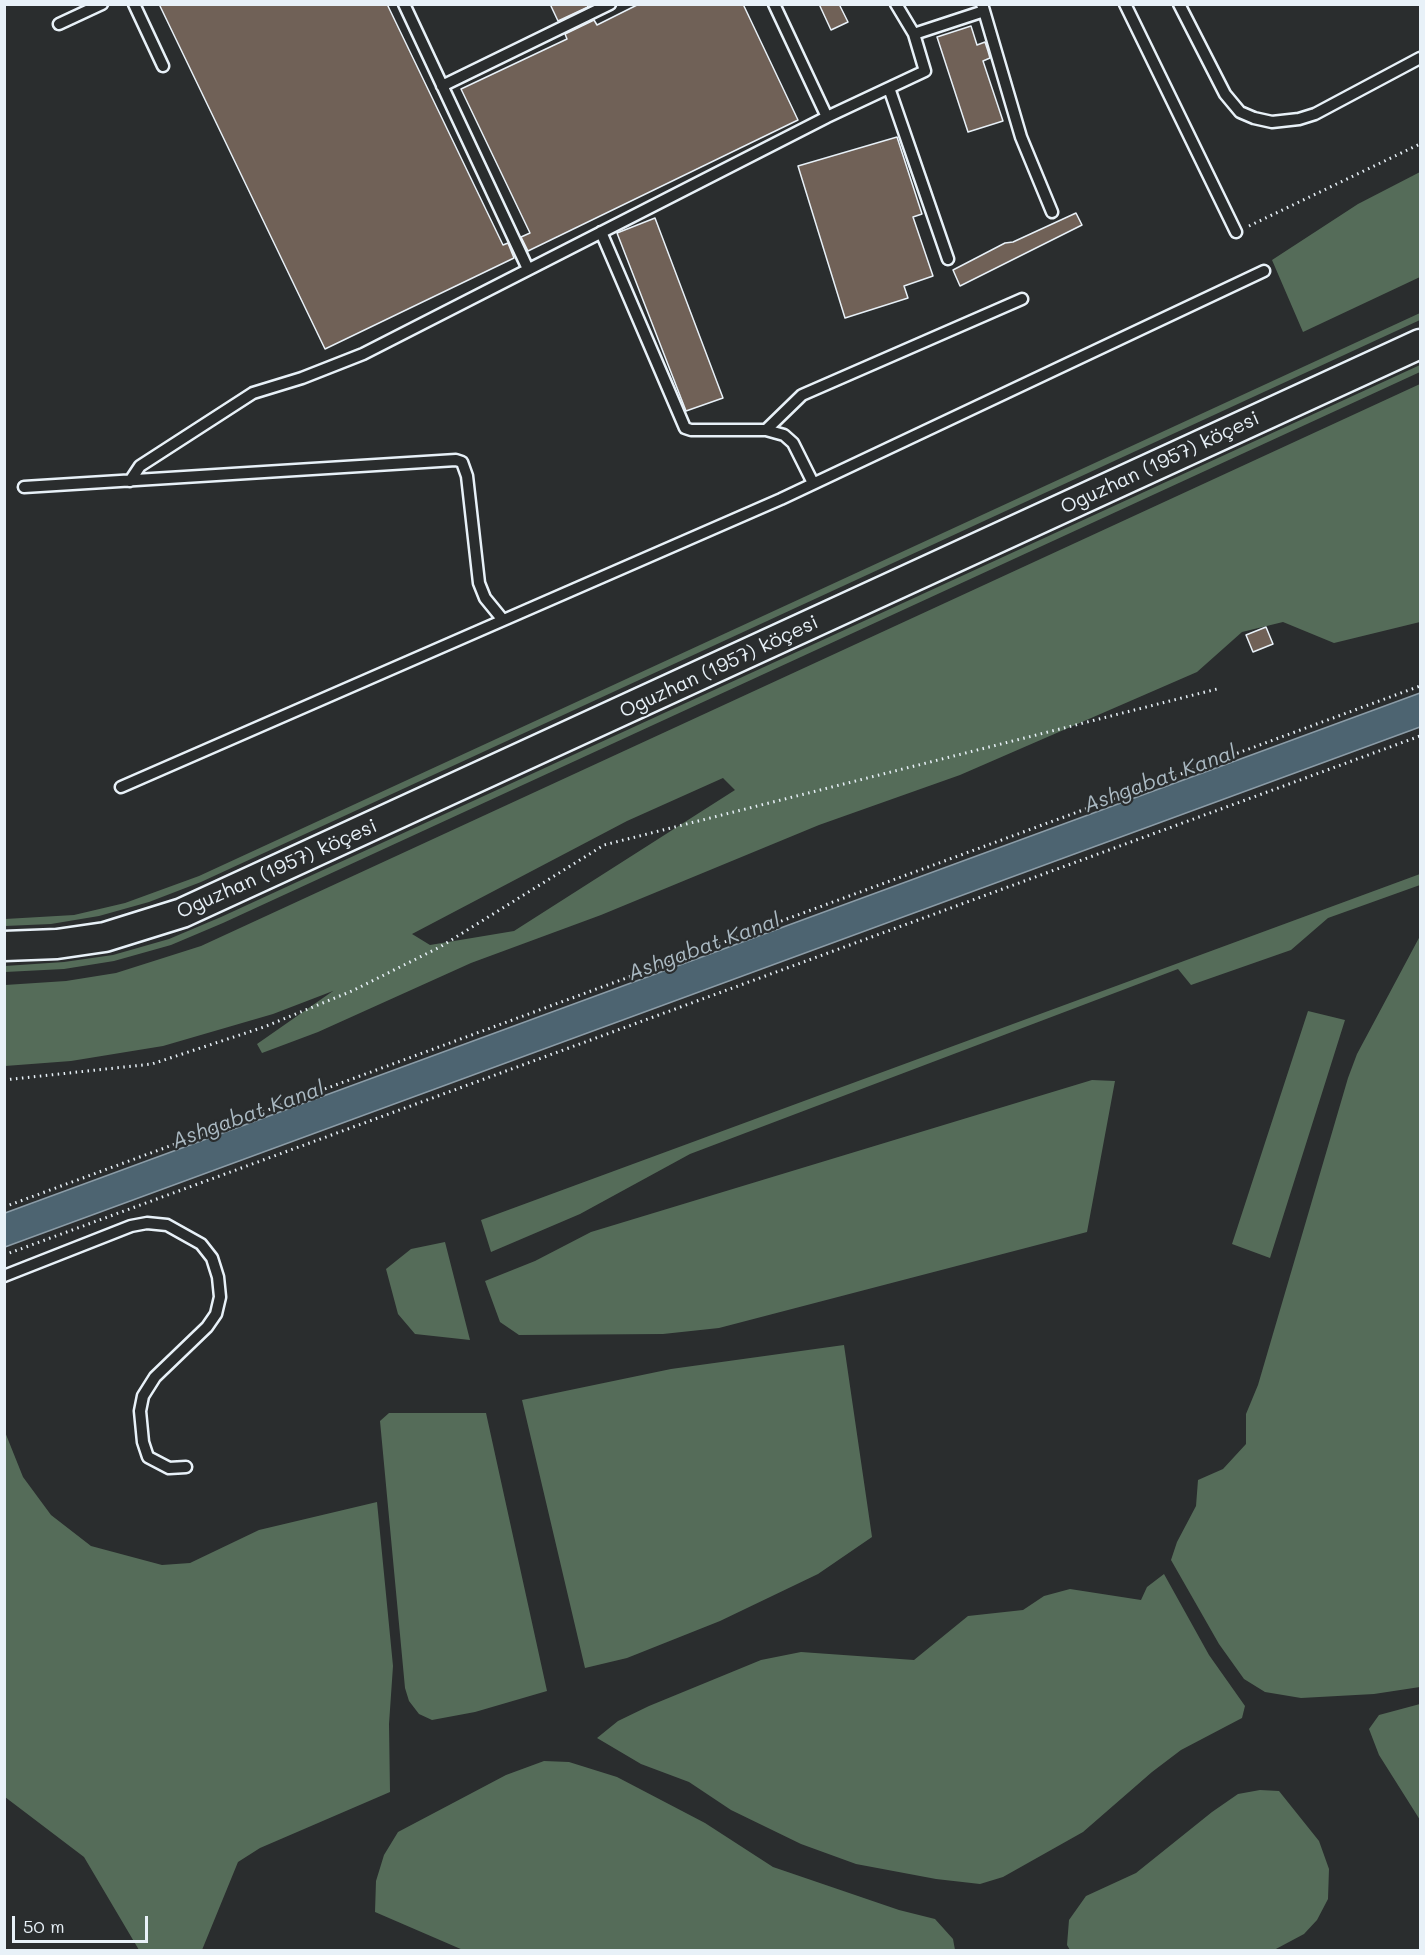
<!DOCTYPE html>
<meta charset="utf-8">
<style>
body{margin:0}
#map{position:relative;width:1425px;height:1955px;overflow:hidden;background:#2a2d2e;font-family:Mali,sans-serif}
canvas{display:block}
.frame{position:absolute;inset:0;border:6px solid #e8f1f8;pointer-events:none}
.scale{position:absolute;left:12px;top:1916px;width:136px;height:27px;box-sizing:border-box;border:3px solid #e8f1f8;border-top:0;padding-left:8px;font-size:18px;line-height:21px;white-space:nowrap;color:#e8f1f8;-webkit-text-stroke:4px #2a2d2e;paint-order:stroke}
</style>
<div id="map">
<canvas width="1425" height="1955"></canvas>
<div class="frame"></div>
<div class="scale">50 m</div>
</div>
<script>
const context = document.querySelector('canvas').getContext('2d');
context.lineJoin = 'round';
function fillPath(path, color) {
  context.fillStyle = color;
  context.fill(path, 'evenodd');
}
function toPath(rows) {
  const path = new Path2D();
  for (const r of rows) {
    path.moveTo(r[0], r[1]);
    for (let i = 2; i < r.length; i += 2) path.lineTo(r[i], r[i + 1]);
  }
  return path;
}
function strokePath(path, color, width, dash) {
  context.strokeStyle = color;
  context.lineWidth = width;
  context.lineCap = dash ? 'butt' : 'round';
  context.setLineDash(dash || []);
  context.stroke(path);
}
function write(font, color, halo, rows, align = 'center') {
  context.font = font + ' Mali,sans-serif';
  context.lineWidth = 4.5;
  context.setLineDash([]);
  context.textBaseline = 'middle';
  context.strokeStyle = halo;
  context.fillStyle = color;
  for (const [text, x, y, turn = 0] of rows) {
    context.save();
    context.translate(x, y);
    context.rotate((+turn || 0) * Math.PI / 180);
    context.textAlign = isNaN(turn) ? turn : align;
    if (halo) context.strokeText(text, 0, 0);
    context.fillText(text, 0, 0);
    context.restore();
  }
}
const green = toPath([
 [1420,172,1420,277,1303,332,1272,260,1358,204],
 [1420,313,1420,320,201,882,149,902,99,916,51,924,5,926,5,919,74,915,125,903,199,876],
 [1420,365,1420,372,223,923,171,945,114,961,64,969,5,972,5,966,64,962,113,955,169,939,221,917],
 [1420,384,1420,622,1334,643,1283,622,1242,632,1197,672,960,775,819,825,601,915,471,963,318,1032,262,1053,257,1044,333,991,273,1014,163,1046,71,1061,5,1066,5,985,66,981,116,973,201,946],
 [723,778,735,790,514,931,430,945,412,934,627,821],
 [1420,874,1420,885,1328,918,1291,950,1191,985,1178,969,690,1154,580,1214,491,1252,481,1220],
 [1420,936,1420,1687,1374,1694,1301,1698,1265,1692,1244,1679,1219,1644,1171,1560,1177,1542,1196,1506,1198,1480,1223,1469,1246,1444,1246,1414,1258,1385,1348,1078,1357,1054],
 [1308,1011,1345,1020,1270,1258,1232,1244],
 [1092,1080,1115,1081,1087,1232,719,1328,663,1334,519,1335,500,1322,485,1281,535,1261,591,1232],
 [445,1242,470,1340,415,1334,398,1314,386,1269,411,1249],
 [844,1345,872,1537,818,1574,720,1621,627,1658,585,1668,522,1400,671,1369],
 [389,1413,486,1413,547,1691,475,1712,432,1720,419,1714,409,1701,405,1688,380,1421],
 [5,1432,23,1477,51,1515,91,1546,162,1565,190,1563,259,1530,377,1502,393,1666,389,1724,390,1792,260,1848,238,1862,202,1950,139,1950,84,1857,5,1797],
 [1164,1574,1209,1655,1245,1706,1242,1718,1181,1750,1152,1772,1083,1832,1003,1877,980,1884,936,1879,856,1864,801,1844,731,1810,689,1782,641,1764,597,1738,618,1721,649,1706,761,1660,801,1652,914,1660,968,1616,1023,1610,1044,1596,1070,1589,1141,1600,1147,1587],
 [1420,1704,1420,1820,1379,1755,1369,1729,1379,1715],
 [544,1761,569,1762,617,1777,705,1823,773,1867,899,1910,935,1919,953,1939,955,1950,463,1950,375,1912,376,1881,384,1855,398,1832,506,1775],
 [1260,1790,1279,1791,1319,1841,1329,1869,1328,1899,1317,1920,1304,1934,1274,1950,1070,1950,1067,1945,1069,1920,1086,1896,1136,1873,1212,1812,1238,1794]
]);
const water = toPath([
 [1420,693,1420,727,5,1247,5,1213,1420,693]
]);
const building = toPath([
 [159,4,387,4,503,245,508,243,514,258,325,349,159,4],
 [550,4,587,4,588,7,558,21,550,4],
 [639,4,743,4,798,120,528,251,521,237,530,233,461,89,567,39,565,34,594,20,597,25,639,4],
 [819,4,839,4,848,22,831,30,819,4],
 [971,26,977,45,985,42,988,51,990,58,983,61,1003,121,968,132,937,37,971,26],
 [897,137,922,214,913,217,933,276,904,286,908,298,845,318,798,166,897,137],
 [1076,213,1082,225,960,286,953,270,1005,243,1013,242,1076,213],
 [655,218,723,398,686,411,617,233,655,218],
 [1266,627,1273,644,1253,652,1246,635,1266,627]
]);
const path = toPath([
 [1249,226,1420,144],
 [4,1080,152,1064,264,1027,352,991,440,947,604,845,1217,689],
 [4,1207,1420,686],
 [4,1255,1420,736]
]);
const service = toPath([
 [134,4,163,66],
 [404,4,528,269],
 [774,4,827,117],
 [982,4,1021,137,1052,212],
 [1125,4,1236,232],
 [1179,4,1225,94,1240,112,1254,118,1272,122,1299,119,1315,114,1420,58],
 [59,24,102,4],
 [914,34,984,11],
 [442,86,610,4],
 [889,88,948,259],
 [601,232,685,428,691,430,766,430,784,435,793,443,813,483],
 [766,430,802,395,1022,299],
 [130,481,140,466,253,393,302,378,363,354,827,117,925,71,914,34,896,4],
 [24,487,456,460,462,462,467,476,479,583,485,598,503,620],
 [121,787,781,499,1264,271],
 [4,1276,131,1226,147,1223,167,1225,201,1244,212,1258,218,1277,220,1297,216,1314,207,1327,155,1377,143,1396,140,1411,143,1442,148,1457,169,1468,186,1467]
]);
const secondary = toPath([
 [4,946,57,944,105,937,182,913,1420,344]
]);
const streetNames = [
 ["Oguzhan (1957) köçesi",1160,463,-25],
 ["Oguzhan (1957) köçesi",719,667,-25],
 ["Oguzhan (1957) köçesi",277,869,-24]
];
const waterNames = [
 ["Ashgabat Kanal",1160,779,-20],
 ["Ashgabat Kanal",704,947,-20],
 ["Ashgabat Kanal",248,1115,-20]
];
fillPath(green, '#556c59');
fillPath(water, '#4d6471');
strokePath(water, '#8b9ca7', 1.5);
fillPath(building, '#706157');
strokePath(building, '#e8f1f8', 1.5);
strokePath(service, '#e8f1f8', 15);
strokePath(secondary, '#e8f1f8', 33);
strokePath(path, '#e8f1f8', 3, [1.5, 4.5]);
strokePath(service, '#2a2d2e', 10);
strokePath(secondary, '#2a2d2e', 28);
write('20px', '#e8f1f8', '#2a2d2e', streetNames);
write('italic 21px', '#aab9c2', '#2a2d2e', waterNames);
</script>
